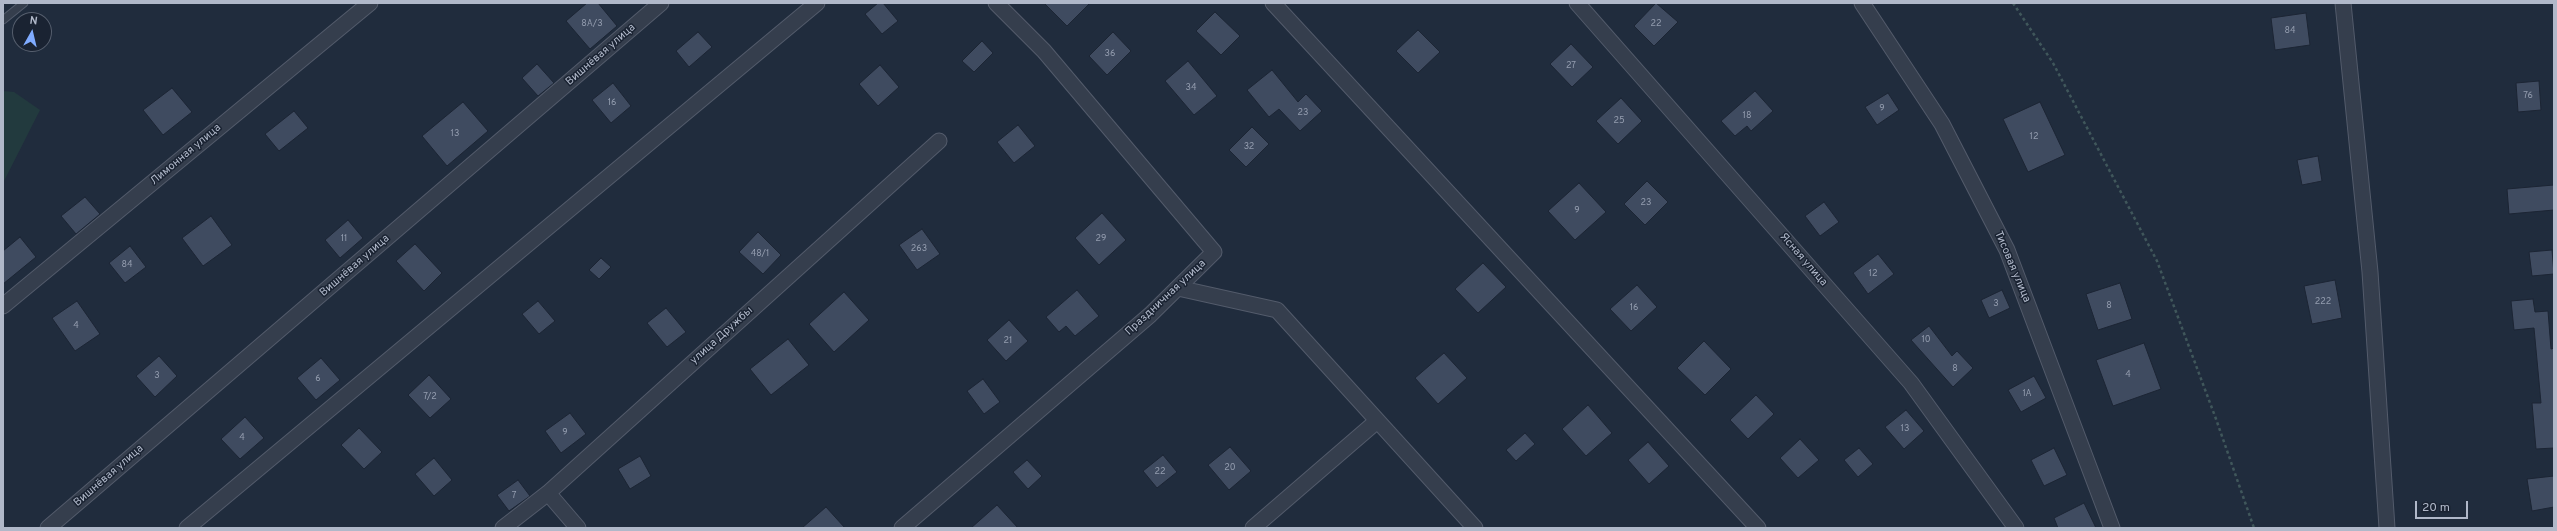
<!DOCTYPE html>
<meta charset="utf-8">
<style>
body{margin:0}
#map{position:relative;width:2557px;height:531px;overflow:hidden;background:#202c3d;font-family:Overpass,sans-serif}
canvas{display:block}
.frame{position:absolute;inset:0;border:4px solid #b0b8c9;pointer-events:none}
.north{position:absolute;left:12px;top:12px;width:40px;height:40px;box-sizing:border-box;background:#1a2332;border:1px solid #565f6e;border-radius:50%;rotate:8deg;font-size:11px;font-weight:700;line-height:16px;text-align:center;color:#b0b8c9}
.north::after{content:'';display:block;margin:auto;width:14px;height:18px;background:#7fabff;clip-path:polygon(50% 0,100% 100%,50% 72%,0 100%)}
.scale{position:absolute;left:2415px;top:501px;width:53px;height:18px;box-sizing:border-box;border:2px solid #b0b8c9;border-top:0;padding-left:5px;font-size:12px;line-height:14px;white-space:nowrap;color:#b0b8c9;-webkit-text-stroke:3px #1a2332;paint-order:stroke}
</style>
<div id="map">
<canvas width="2557" height="531"></canvas>
<div class="frame"></div>
<div class="north">N</div>
<div class="scale">20 m</div>
</div>
<script>
const context = document.querySelector('canvas').getContext('2d');
context.lineJoin = 'round';
function fillPath(path, color) {
  context.fillStyle = color;
  context.fill(path, 'evenodd');
}
function toPath(rows) {
  const path = new Path2D();
  for (const r of rows) {
    path.moveTo(r[0], r[1]);
    for (let i = 2; i < r.length; i += 2) path.lineTo(r[i], r[i + 1]);
  }
  return path;
}
function strokePath(path, color, width, dash) {
  context.strokeStyle = color;
  context.lineWidth = width;
  context.lineCap = dash ? 'butt' : 'round';
  context.setLineDash(dash || []);
  context.stroke(path);
}
function write(font, color, halo, rows, align = 'center') {
  context.font = font + ' Overpass,sans-serif';
  context.lineWidth = 3;
  context.setLineDash([]);
  context.textBaseline = 'middle';
  context.strokeStyle = halo;
  context.fillStyle = color;
  for (const [text, x, y, turn = 0] of rows) {
    context.save();
    context.translate(x, y);
    context.rotate((+turn || 0) * Math.PI / 180);
    context.textAlign = isNaN(turn) ? turn : align;
    if (halo) context.strokeText(text, 0, 0);
    context.fillText(text, 0, 0);
    context.restore();
  }
}
const green = toPath([
 [3,91,14,92,40,110,3,183]
]);
const building = toPath([
 [587,3,598,3,617,26,590,49,566,21,587,3],
 [878,3,883,3,898,21,882,34,865,14,878,3],
 [1044,3,1090,3,1067,26,1044,3],
 [1656,3,1678,22,1654,46,1634,26,1656,3],
 [1215,12,1240,36,1221,55,1196,31,1215,12],
 [2306,13,2310,45,2275,50,2271,18,2306,13],
 [1418,30,1440,52,1418,73,1396,51,1418,30],
 [698,32,712,47,689,67,676,51,698,32],
 [1113,32,1131,51,1107,75,1089,56,1113,32],
 [982,41,993,53,974,72,962,61,982,41],
 [1571,44,1593,67,1572,87,1550,64,1571,44],
 [1188,61,1217,96,1194,115,1165,81,1188,61],
 [537,64,554,83,538,96,522,78,537,64],
 [880,65,899,87,878,106,859,84,880,65],
 [1272,70,1298,102,1306,94,1322,111,1300,131,1279,109,1269,117,1247,90,1272,70],
 [2539,81,2541,110,2518,112,2516,83,2539,81],
 [613,83,631,106,611,123,592,100,613,83],
 [172,88,192,112,163,135,143,110,172,88],
 [1755,91,1773,111,1751,131,1747,126,1735,136,1721,121,1755,91],
 [1888,93,1899,110,1877,125,1865,107,1888,93],
 [1621,98,1642,121,1618,144,1596,121,1621,98],
 [463,102,488,131,447,166,422,136,463,102],
 [2040,102,2065,155,2028,172,2003,119,2040,102],
 [294,111,308,128,279,151,265,134,294,111],
 [1018,125,1035,146,1014,163,997,142,1018,125],
 [1252,127,1269,144,1246,167,1229,150,1252,127],
 [2318,156,2322,181,2302,185,2297,160,2318,156],
 [1647,181,1668,202,1645,225,1624,204,1647,181],
 [1579,183,1606,212,1575,240,1548,211,1579,183],
 [2554,185,2554,210,2509,214,2507,189,2554,185],
 [85,197,100,214,76,234,61,216,85,197],
 [1824,202,1839,222,1820,236,1805,216,1824,202],
 [1102,213,1126,240,1099,265,1075,238,1102,213],
 [211,216,232,245,203,266,182,238,211,216],
 [348,220,363,238,340,258,325,240,348,220],
 [922,229,940,254,917,270,899,245,922,229],
 [758,232,781,255,763,274,739,252,758,232],
 [20,237,36,257,3,284,3,251,20,237],
 [415,244,442,273,424,291,396,261,415,244],
 [130,246,146,267,125,283,109,263,130,246],
 [2552,250,2554,274,2532,276,2529,252,2552,250],
 [1878,254,1894,274,1868,294,1853,273,1878,254],
 [601,258,611,267,599,279,589,270,601,258],
 [1483,263,1506,287,1478,313,1455,289,1483,263],
 [2335,280,2342,318,2312,324,2304,286,2335,280],
 [2120,283,2132,319,2098,330,2086,294,2120,283],
 [1637,285,1657,307,1631,331,1610,309,1637,285],
 [1077,290,1099,316,1075,336,1066,326,1059,332,1046,317,1077,290],
 [2002,290,2010,308,1989,318,1981,300,2002,290],
 [844,292,869,320,834,352,809,324,844,292],
 [2533,299,2535,312,2548,311,2551,349,2554,348,2554,448,2536,449,2532,403,2541,403,2534,328,2514,330,2511,301,2533,299],
 [77,301,100,334,75,351,52,318,77,301],
 [538,301,555,321,539,334,522,314,538,301],
 [666,308,686,332,667,347,647,323,666,308],
 [1009,320,1028,341,1006,361,987,340,1009,320],
 [1929,326,1952,356,1957,351,1973,368,1953,387,1911,340,1929,326],
 [788,339,809,365,771,395,750,369,788,339],
 [1704,341,1731,369,1705,395,1677,368,1704,341],
 [2144,343,2161,389,2113,406,2096,360,2144,343],
 [1444,353,1467,378,1438,404,1415,378,1444,353],
 [159,356,177,376,155,397,136,376,159,356],
 [321,358,340,380,316,400,297,378,321,358],
 [429,375,451,399,430,418,408,395,429,375],
 [2034,376,2046,398,2021,412,2008,390,2034,376],
 [983,379,1000,402,984,414,967,391,983,379],
 [1756,395,1774,414,1748,439,1730,420,1756,395],
 [1588,405,1612,433,1586,456,1562,429,1588,405],
 [1906,410,1924,431,1904,449,1885,427,1906,410],
 [570,413,586,434,561,453,545,431,570,413],
 [245,417,264,438,240,459,221,439,245,417],
 [359,428,382,452,364,469,341,445,359,428],
 [1525,433,1535,444,1516,461,1506,450,1525,433],
 [1800,439,1819,460,1798,478,1780,458,1800,439],
 [1648,442,1669,466,1649,484,1628,460,1648,442],
 [1230,447,1251,471,1229,490,1208,465,1230,447],
 [1859,448,1873,464,1858,477,1844,460,1859,448],
 [2054,448,2067,475,2044,486,2031,460,2054,448],
 [1163,455,1177,472,1157,488,1143,471,1163,455],
 [640,456,651,476,630,489,618,469,640,456],
 [434,458,452,480,434,496,415,474,434,458],
 [1027,460,1042,476,1028,489,1013,472,1027,460],
 [2554,476,2554,507,2532,511,2527,479,2554,476],
 [518,480,530,496,509,511,497,495,518,480],
 [2084,503,2096,528,2058,528,2054,518,2084,503],
 [997,505,1018,528,971,528,997,505],
 [826,507,845,528,802,528,826,507]
]);
const path = toPath([
 [2013,3,2053,63,2157,261,2216,419,2254,528]
]);
const lane = toPath([
 [3,20,24,3]
]);
const street = toPath([
 [1273,3,1758,528],
 [1577,3,1911,383,2016,528],
 [1862,3,1942,124,2007,250,2112,528],
 [2343,3,2370,272,2387,528],
 [1178,288,1277,310,1475,528],
 [3,306,370,3],
 [548,493,578,528],
 [48,528,661,3],
 [187,528,817,3],
 [503,528,548,493,939,141],
 [902,528,1150,315,1214,252,1044,51,996,3],
 [1253,528,1377,421]
]);
const numberNames = [
 ["8А/3",592,24],
 ["22",1656,24],
 ["84",2290,31],
 ["36",1110,54],
 ["27",1571,66],
 ["34",1191,88],
 ["76",2528,96],
 ["16",612,103],
 ["9",1882,109],
 ["23",1303,113],
 ["18",1747,116],
 ["25",1619,121],
 ["13",455,134],
 ["12",2034,137],
 ["32",1249,147],
 ["23",1646,203],
 ["9",1577,211],
 ["11",344,239],
 ["29",1101,239],
 ["263",919,249],
 ["48/1",760,254],
 ["84",127,265],
 ["12",1873,274],
 ["222",2323,302],
 ["3",1996,304],
 ["8",2109,306],
 ["16",1634,308],
 ["4",76,326],
 ["10",1926,340],
 ["21",1008,341],
 ["8",1955,369],
 ["4",2128,375],
 ["3",157,376],
 ["6",318,379],
 ["1А",2027,394],
 ["7/2",430,397],
 ["13",1905,429],
 ["9",565,433],
 ["4",242,438],
 ["20",1230,468],
 ["22",1160,472],
 ["7",514,496]
];
const streetNames = [
 ["Вишнёвая улица",601,55,-41],
 ["Лимонная улица",186,155,-40],
 ["Ясная улица",1803,260,49],
 ["Вишнёвая улица",355,266,-41],
 ["Тисовая улица",2012,267,67],
 ["Праздничная улица",1166,298,-43],
 ["улица Дружбы",722,336,-42],
 ["Вишнёвая улица",109,476,-41]
];
fillPath(green, '#223a3e');
fillPath(building, '#3f4b60');
strokePath(building, '#1c2534', 1);
strokePath(lane, '#535b6b', 9);
strokePath(street, '#535b6b', 17);
strokePath(path, '#40575b', 2.5, [3, 3]);
strokePath(lane, '#353e4d', 7);
strokePath(street, '#353e4d', 15);
write('9px', '#949daf', null, numberNames);
write('11px', '#b0b8c9', '#1a2332', streetNames);
</script>
